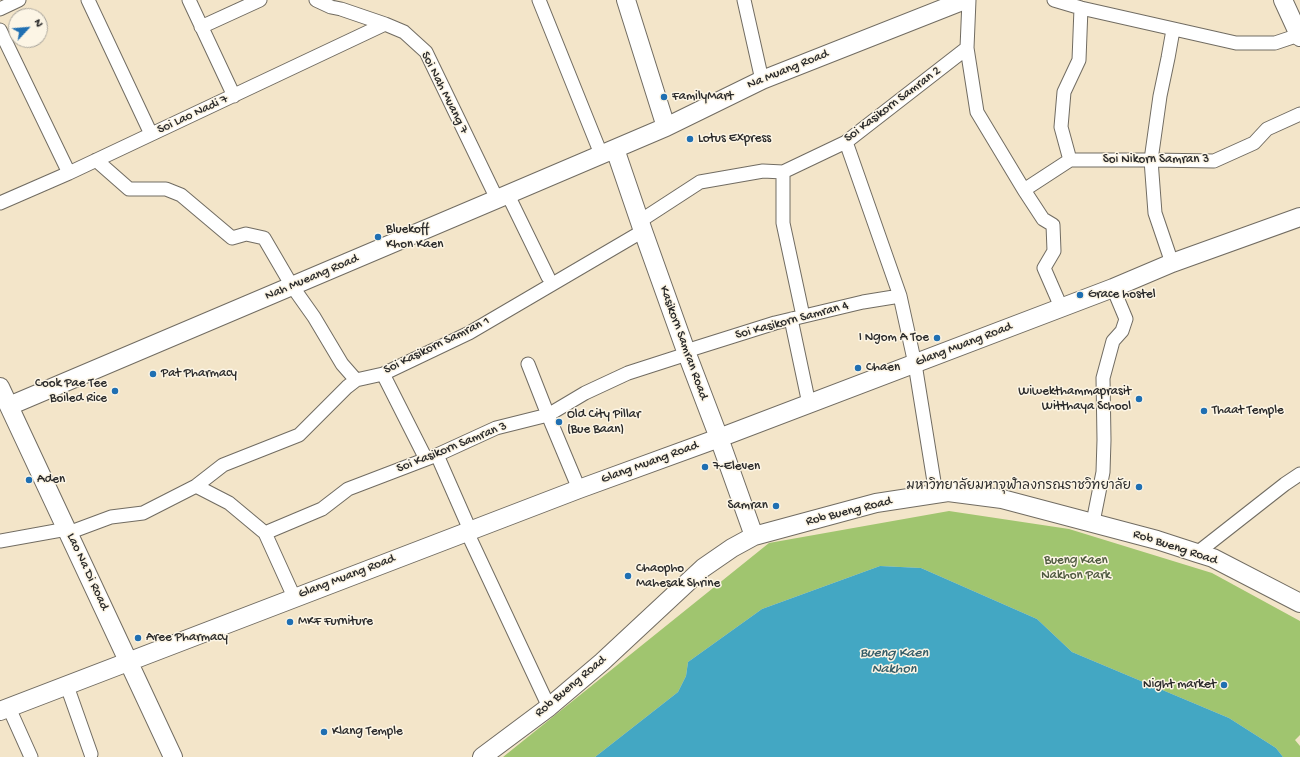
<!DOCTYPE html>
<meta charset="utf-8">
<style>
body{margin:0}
#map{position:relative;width:1300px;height:757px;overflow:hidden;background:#f3e5c9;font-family:"Gochi Hand",sans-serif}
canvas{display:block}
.north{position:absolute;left:8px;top:8px;width:40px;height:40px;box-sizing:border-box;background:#fcf5e5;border:1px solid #a8a49b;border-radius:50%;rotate:64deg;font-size:11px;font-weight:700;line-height:16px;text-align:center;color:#2b2b2b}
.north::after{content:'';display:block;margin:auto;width:14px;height:18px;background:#1f6fb2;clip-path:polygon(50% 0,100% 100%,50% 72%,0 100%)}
</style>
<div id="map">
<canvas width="1300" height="757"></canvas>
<div class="north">N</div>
</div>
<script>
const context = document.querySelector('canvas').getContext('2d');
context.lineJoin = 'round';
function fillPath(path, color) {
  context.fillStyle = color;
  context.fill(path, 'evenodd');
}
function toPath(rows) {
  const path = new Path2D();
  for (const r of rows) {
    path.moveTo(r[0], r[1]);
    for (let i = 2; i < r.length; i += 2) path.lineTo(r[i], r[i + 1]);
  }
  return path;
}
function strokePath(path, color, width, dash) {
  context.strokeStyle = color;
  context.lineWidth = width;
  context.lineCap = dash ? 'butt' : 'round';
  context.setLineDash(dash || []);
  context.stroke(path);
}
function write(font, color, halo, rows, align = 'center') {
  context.font = font + ' "Gochi Hand","Playpen Sans Thai",sans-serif';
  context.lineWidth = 3;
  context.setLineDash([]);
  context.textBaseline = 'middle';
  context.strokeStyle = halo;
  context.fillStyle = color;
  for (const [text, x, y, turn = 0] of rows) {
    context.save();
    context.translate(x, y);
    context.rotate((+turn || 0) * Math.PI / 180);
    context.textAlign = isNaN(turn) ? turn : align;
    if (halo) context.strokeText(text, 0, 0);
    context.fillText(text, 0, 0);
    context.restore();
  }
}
const green = toPath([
 [949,511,1069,529,1212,573,1300,621,1300,735,1295,740,1300,746,1300,757,1283,757,1276,748,1229,718,1072,652,1037,619,921,568,880,566,762,609,688,662,686,676,678,692,595,757,503,757,769,543]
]);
const water = toPath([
 [880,566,921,568,1037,619,1072,652,1229,718,1276,748,1283,757,595,757,678,692,686,676,688,662,762,609]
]);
const street = toPath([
 [88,0,151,134],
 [189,0,234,96],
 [316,0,331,7,341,9,385,24,404,32,426,52,497,199],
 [539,0,601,154],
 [744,0,762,80],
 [969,0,967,48,977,112,1024,190,1043,219,1053,225,1054,251,1044,268,1061,307],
 [1054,0,1081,8,1236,43,1275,43,1299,35],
 [0,9,19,0],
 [201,27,260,0],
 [0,30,69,173],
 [846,142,900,296,915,364,936,494],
 [96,160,129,189,166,189,181,195,232,238,246,234,264,238,292,286,314,317,342,364,356,380],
 [1070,160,1151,160,1214,161,1254,143,1267,129,1300,114],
 [1070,160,1061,127,1064,92,1079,60,1081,8],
 [783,172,783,223,803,316],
 [1024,190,1070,160],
 [508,195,548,277],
 [0,203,69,173,385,24],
 [640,221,700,182,763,171,783,172,846,142,967,48],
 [1172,263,1155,213,1151,160,1160,96,1168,58,1173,30],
 [791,319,809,404],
 [686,351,775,323,863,302,900,296],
 [528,364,548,415,579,489],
 [383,374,426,459],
 [437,455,470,530],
 [196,486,229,503,265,533,294,597],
 [1093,522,1103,472,1104,440,1103,378,1113,341,1122,331,1126,319,1113,288],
 [467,532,549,707],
 [68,533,111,517,143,513,196,486,223,465,299,435,347,387,356,380,383,374,469,333,643,231],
 [265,533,322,509,348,489,437,455,496,428,548,415,585,393,628,373,687,354],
 [0,541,67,529],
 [1197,553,1285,484,1300,474],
 [67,686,91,754],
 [9,708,31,757]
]);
const secondary = toPath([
 [626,0,666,127],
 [1283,0,1300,37],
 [615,149,643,231,687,354,719,438,754,536],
 [0,387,173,757],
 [9,406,497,199,666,127,762,80,965,0],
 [0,711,579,489,719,438,1113,288,1172,263,1300,217],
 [482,757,549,707,602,662,703,568,732,548,754,536,876,503,948,492,1002,499,1157,540,1197,553,1213,558,1300,603]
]);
const markers = [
 [664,97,4,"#1f6fb2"],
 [690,139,4,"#1f6fb2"],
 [378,237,4,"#1f6fb2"],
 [1080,295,4,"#1f6fb2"],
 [937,338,4,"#1f6fb2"],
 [858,368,4,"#1f6fb2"],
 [153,374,4,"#1f6fb2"],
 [115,391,4,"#1f6fb2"],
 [1139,399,4,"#1f6fb2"],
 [1204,411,4,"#1f6fb2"],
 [559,422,4,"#1f6fb2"],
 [705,467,4,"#1f6fb2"],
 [29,480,4,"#1f6fb2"],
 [1139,487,4,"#1f6fb2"],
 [776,506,4,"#1f6fb2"],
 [628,576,4,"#1f6fb2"],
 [290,622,4,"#1f6fb2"],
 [138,638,4,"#1f6fb2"],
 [1224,685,4,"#1f6fb2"],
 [324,732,4,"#1f6fb2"]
];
const streetNames = [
 ["Na Muang Road",788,70,-22],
 ["Soi Nah Muang 7",444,93,63],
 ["Soi Kasikorn Samran 2",893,105,-37],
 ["Soi Lao Nadi 7",193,115,-25],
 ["Soi Nikorn Samran 3",1156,160],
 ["Nah Mueang Road",312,278,-23],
 ["Soi Kasikorn Samran 4",792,321,-15],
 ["Kasikorn Samran Road",683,343,70],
 ["Glang Muang Road",964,345,-21],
 ["Soi Kasikorn Samran 1",437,346,-26],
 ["Soi Kasikorn Samran 3",452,448,-22],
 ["Glang Muang Road",650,463,-20],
 ["Rob Bueng Road",849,512,-14],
 ["Rob Bueng Road",1175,548,18],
 ["Lao Na Di Road",87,572,65],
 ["Glang Muang Road",347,577,-21],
 ["Rob Bueng Road",571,687,-40]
];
const poiNames = [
 ["FamilyMart",672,97],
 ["Lotus Express",698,139],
 ["Bluekoff",386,230],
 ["Khon Kaen",386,245],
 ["Grace hostel",1088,295],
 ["I Ngom A Toe",929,338,"right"],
 ["Chaen",866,368],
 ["Pat Pharmacy",161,374],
 ["Cook Pae Tee",107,384,"right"],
 ["Boiled Rice",107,399,"right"],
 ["Wiwekthammaprasit",1131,392,"right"],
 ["Witthaya School",1131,407,"right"],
 ["Thaat Temple",1212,411],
 ["Old City Pillar",567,415],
 ["(Bue Baan)",567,430],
 ["7-Eleven",713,467],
 ["Aden",37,480],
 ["มหาวิทยาลัยมหาจุฬาลงกรณราชวิทยาลัย",1131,487,"right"],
 ["Samran",768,506,"right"],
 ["Chaopho",636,569],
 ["Mahesak Shrine",636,584],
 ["MKF Furniture",298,622],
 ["Aree Pharmacy",146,638],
 ["Night market",1216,685,"right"],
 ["Klang Temple",332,732]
];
const parkNames = [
 ["Bueng Kaen",1076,561],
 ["Nakhon Park",1076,576]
];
const waterNames = [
 ["Bueng Kaen",894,654],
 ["Nakhon",894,670]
];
fillPath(green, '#a0c56f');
fillPath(water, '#43a7c3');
strokePath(street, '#716c62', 15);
strokePath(secondary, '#716c62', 20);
strokePath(street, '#fff', 13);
strokePath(secondary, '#fff', 18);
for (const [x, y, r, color] of markers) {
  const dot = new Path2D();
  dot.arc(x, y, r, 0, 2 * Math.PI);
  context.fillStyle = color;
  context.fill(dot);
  strokePath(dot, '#fcf5e5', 1.5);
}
write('13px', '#2b2b2b', '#fcf5e5', streetNames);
write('13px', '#2b2b2b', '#fcf5e5', poiNames, 'left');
write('13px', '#4e593f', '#fcf5e5', parkNames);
write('italic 14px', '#355d68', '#fcf5e5', waterNames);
</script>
